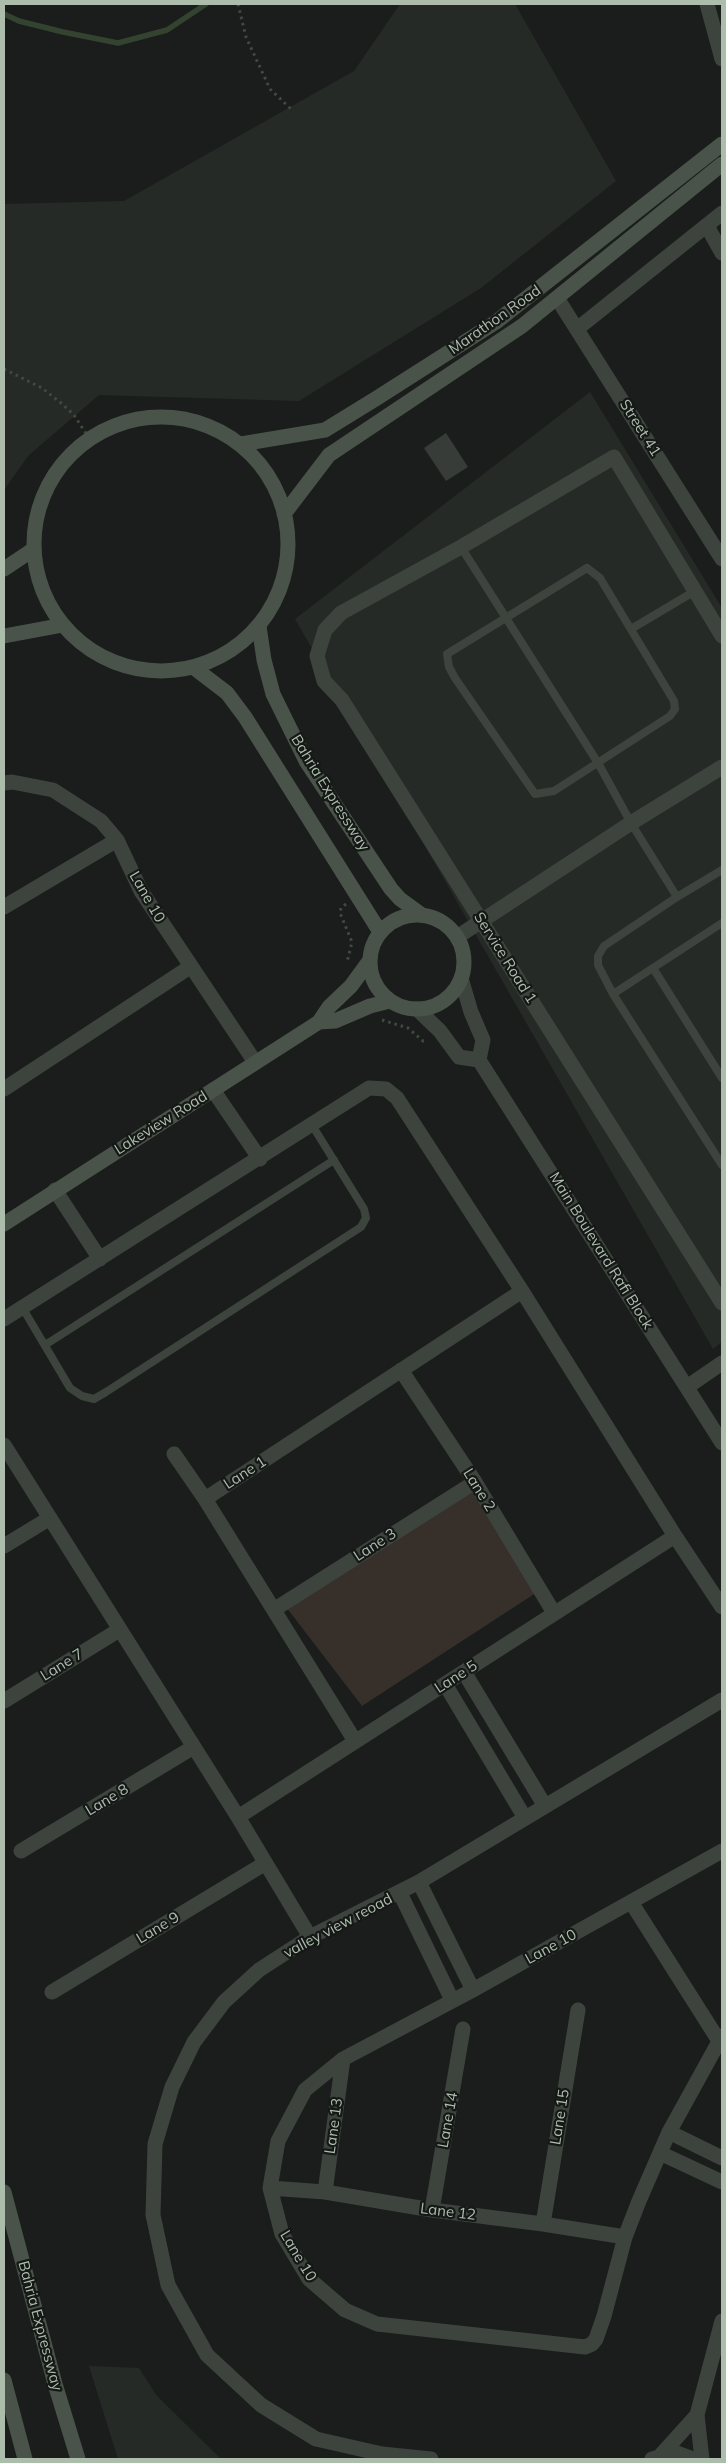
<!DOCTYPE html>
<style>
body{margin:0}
#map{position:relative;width:726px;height:2463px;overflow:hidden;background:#1a1d1b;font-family:Mulish,sans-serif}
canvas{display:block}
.frame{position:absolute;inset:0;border:5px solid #acbdac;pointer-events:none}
</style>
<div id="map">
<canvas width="726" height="2463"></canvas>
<div class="frame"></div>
</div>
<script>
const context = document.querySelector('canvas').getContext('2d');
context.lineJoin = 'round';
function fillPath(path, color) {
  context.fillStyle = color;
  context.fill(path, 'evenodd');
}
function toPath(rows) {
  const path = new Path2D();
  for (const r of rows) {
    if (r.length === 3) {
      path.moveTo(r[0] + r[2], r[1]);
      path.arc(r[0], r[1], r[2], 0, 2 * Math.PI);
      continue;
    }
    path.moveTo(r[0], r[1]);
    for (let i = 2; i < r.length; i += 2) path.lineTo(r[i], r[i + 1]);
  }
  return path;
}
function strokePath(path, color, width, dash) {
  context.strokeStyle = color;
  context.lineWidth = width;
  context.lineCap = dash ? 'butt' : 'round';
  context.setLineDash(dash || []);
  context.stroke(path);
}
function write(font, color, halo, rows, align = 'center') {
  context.font = font + ' Mulish,sans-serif';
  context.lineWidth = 4.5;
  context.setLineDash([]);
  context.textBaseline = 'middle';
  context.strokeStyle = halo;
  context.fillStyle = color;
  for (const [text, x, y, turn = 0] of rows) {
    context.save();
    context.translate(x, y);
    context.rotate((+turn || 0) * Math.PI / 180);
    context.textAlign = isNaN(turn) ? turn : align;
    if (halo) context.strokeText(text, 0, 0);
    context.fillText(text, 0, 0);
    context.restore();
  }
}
const built = toPath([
 [400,4,515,4,616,181,481,288,299,401,99,395,28,456,4,490,4,204,124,201,354,71],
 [590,392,722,608,722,1342,713,1349,295,619],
 [89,2366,139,2368,157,2396,221,2459,118,2459]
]);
const green = toPath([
 [475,1488,539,1591,362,1706,286,1607]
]);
const stream = toPath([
 [4,14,19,21,63,32,118,43,167,30,206,4]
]);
const building = toPath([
 [446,433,468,467,446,481,424,448]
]);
const path = toPath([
 [238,4,246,37,270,89,291,109],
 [4,369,42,388,61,403,74,415,89,438],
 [346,904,341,908,340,913,352,942,347,962],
 [382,1020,408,1028,423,1041,427,1040]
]);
const service = toPath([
 [461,547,598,763,631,823,677,897],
 [587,568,600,578,674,701,675,709,670,716,554,791,535,794,455,678,449,667,447,654,587,568],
 [631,629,695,591],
 [722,870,677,897,604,946,598,956,598,965,613,994,722,1165],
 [653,968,722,1078],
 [613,994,722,923],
 [22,1307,70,1388,82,1396,94,1399,106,1392,361,1227,366,1218,364,1209,312,1125],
 [45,1345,334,1160]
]);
const minor = toPath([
 [707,226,722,253],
 [557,298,722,559],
 [577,329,722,213],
 [722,636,614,457,461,547,341,613,325,630,317,656,324,681,342,700,722,1303],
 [4,783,12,782,53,790,101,821,117,840,141,891,255,1062],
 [4,907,117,840],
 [457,937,631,823,722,767],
 [4,1089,190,967],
 [213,1090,260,1159],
 [55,1190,100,1259],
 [4,1319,369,1088,386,1089,397,1098,522,1291,675,1536,722,1607],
 [401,1370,475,1482,554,1613],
 [687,1387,722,1363],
 [4,1445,238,1817,310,1937],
 [174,1454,205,1499],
 [4,1546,50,1518],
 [275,1609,475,1482],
 [464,1672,545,1806],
 [445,1684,525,1818],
 [4,1701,119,1630],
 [355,1741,205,1499,522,1291],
 [238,1817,675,1536],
 [21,1851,192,1748],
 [722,1851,473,1990,343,2059,305,2090,278,2141,270,2188,282,2234,309,2279,345,2310,377,2324,585,2347,592,2344,596,2339,604,2316,625,2237,639,2201,669,2132,722,2036],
 [419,1882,473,1990],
 [400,1893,452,2000],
 [631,1902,719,2041],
 [52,1992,264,1864],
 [669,2132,722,2158],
 [660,2153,722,2182],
 [270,2188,325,2192,432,2210,543,2224,625,2237],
 [325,2192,343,2059],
 [432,2210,463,2029],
 [543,2224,578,2010],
 [657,2458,677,2453,693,2459],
 [431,2459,382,2454,316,2439,261,2405,207,2355,168,2285,153,2215,155,2144,172,2087,194,2042,224,2002,259,1970,310,1937,419,1882,722,1700],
 [652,2459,659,2457,697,2415],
 [702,2459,697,2415,722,2321]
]);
const tertiary = toPath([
 [707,4,722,59],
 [461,978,471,1012,483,1040,479,1060],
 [417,1009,440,1031,459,1057,479,1060],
 [479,1060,722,1443]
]);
const secondary = toPath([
 [161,544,127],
 [241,444,325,430,377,398,496,322,722,144],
 [284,514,329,455,522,326,722,164],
 [4,569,34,549],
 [259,626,264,660,273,694,306,761,391,889,400,899,422,915],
 [4,636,63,625],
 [193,667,227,693,245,717,380,932],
 [417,962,47],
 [319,1022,335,1021,370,1006,390,1001],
 [4,1224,319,1022,329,1007,351,986,370,960],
 [4,2192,55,2384,78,2459],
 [4,2380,25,2459]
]);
const streetNames = [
 ["Marathon Road",495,320,-35],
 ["Street 41",640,428,58],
 ["Bahria Expressway",330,793,58],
 ["Lane 10",147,897,60],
 ["Service Road 1",505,958,58],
 ["Lakeview Road",161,1123,-32],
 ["Main Boulevard Rafi Block",601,1251,58],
 ["Lane 1",245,1473,-33],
 ["Lane 2",479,1490,58],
 ["Lane 3",375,1545,-33],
 ["Lane 7",62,1665,-32],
 ["Lane 5",456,1677,-33],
 ["Lane 8",107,1800,-31],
 ["valley view reoad",338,1926,-28],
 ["Lane 9",158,1928,-31],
 ["Lane 10",551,1947,-29],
 ["Lane 15",560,2117,-81],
 ["Lane 14",448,2120,-80],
 ["Lane 13",334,2126,-82],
 ["Lane 12",448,2212,7],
 ["Lane 10",298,2256,59],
 ["Bahria Expressway",40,2326,75]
];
fillPath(built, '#262a27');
fillPath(green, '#362f2a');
strokePath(stream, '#34432f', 5.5);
fillPath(building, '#373c39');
strokePath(path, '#414a41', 3, [2.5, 4]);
strokePath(service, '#3d443e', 8);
strokePath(minor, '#3d443e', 15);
strokePath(tertiary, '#3d443e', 15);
strokePath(secondary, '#495349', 15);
write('15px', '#acbdac', '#151816', streetNames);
</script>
